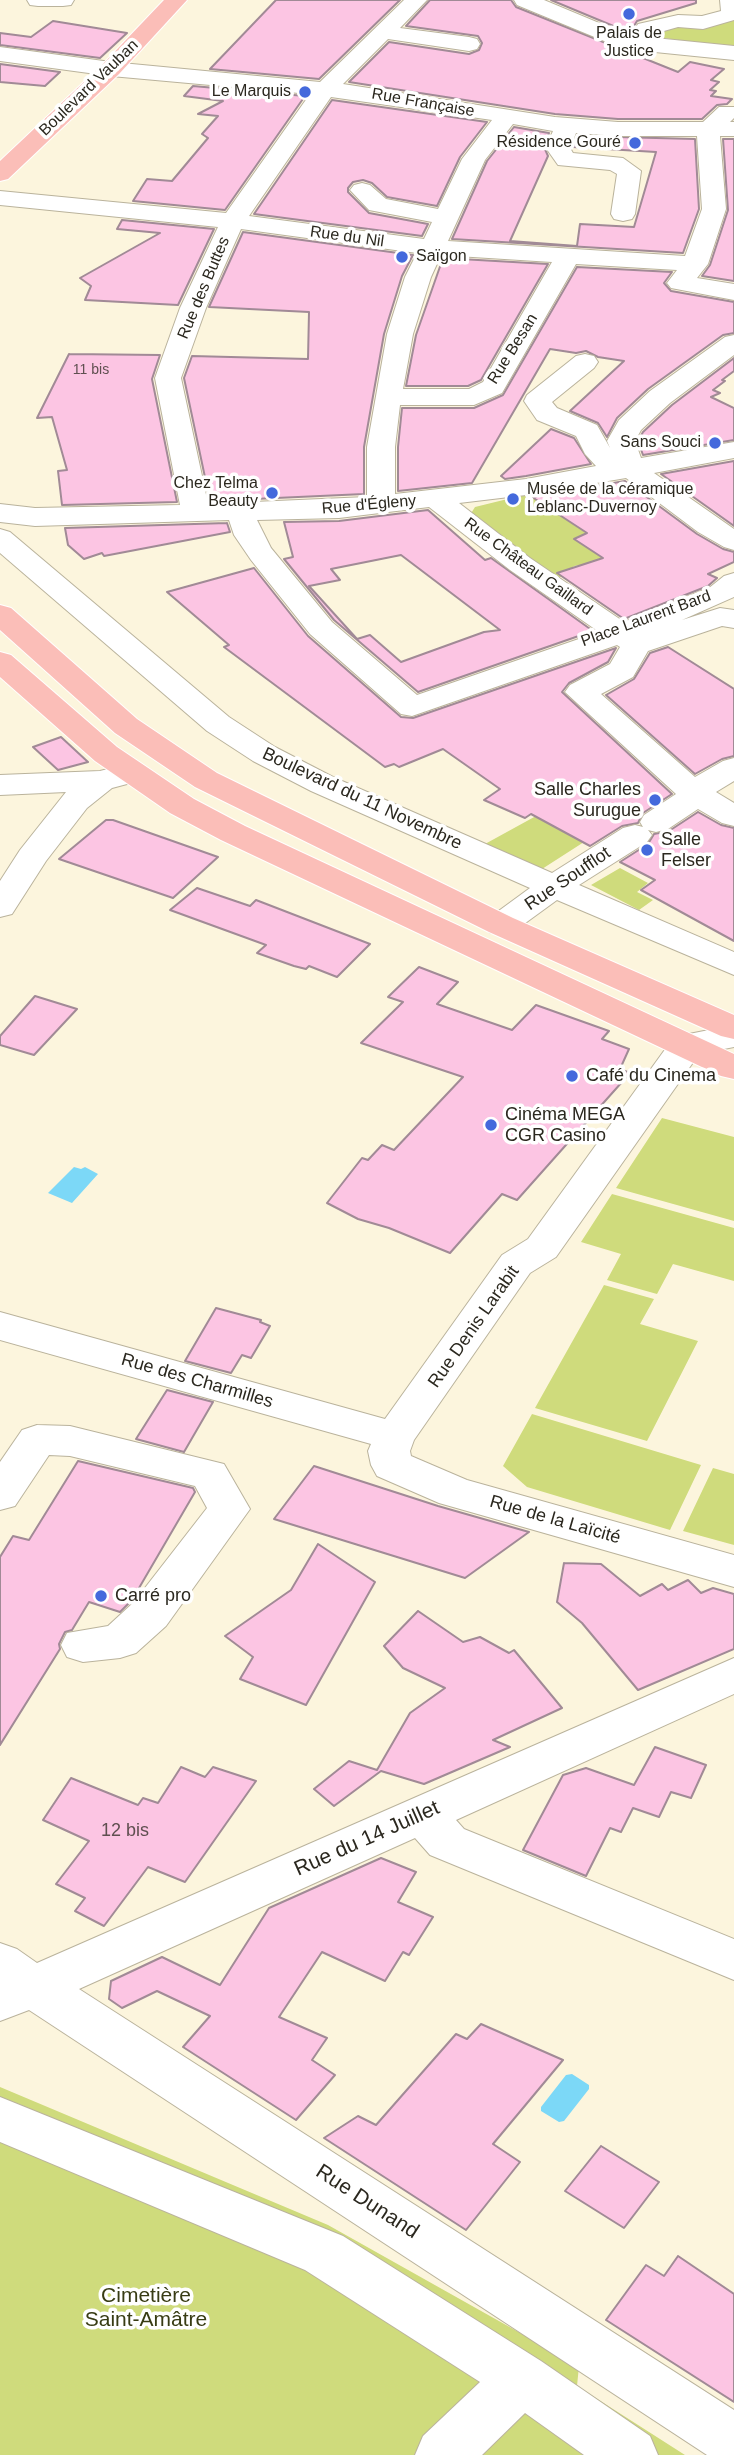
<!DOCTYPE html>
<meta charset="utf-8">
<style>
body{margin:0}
canvas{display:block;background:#fcf5dd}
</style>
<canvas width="734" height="2455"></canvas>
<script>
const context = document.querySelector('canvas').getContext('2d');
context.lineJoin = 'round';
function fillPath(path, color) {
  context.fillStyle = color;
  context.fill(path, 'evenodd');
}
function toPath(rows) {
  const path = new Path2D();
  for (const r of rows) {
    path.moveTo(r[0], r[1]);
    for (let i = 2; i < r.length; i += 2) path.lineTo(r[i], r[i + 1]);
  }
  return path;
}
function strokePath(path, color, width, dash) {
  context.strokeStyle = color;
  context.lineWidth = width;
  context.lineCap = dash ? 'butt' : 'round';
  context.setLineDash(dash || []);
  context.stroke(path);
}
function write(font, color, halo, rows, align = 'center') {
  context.font = font + ' Helvetica,sans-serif';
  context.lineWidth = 7;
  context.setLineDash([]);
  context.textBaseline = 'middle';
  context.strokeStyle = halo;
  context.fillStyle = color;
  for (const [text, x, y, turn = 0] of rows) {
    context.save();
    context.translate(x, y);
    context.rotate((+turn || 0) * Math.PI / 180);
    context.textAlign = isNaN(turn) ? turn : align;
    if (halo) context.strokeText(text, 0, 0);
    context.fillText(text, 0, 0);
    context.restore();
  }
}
const green = toPath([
 [734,17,734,48,650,36,675,26],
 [528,494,586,533,575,539,608,561,574,566,566,575,557,578,470,515,475,507],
 [536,816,584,842,542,869,485,844],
 [620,868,648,883,637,892,653,900,639,910,591,885],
 [662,1118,734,1137,734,1221,616,1188],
 [612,1194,734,1228,734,1281,673,1264,657,1294,607,1280,621,1254,581,1242],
 [604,1285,654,1299,640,1324,698,1341,647,1441,535,1408],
 [532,1414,701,1465,670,1530,527,1487,503,1466],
 [713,1468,734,1474,734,1545,683,1531],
 [0,2087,328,2225,579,2366,577,2386,685,2455,0,2455]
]);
const water = toPath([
 [74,1167,81,1169,85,1167,98,1174,72,1203,48,1193],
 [572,2074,589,2085,589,2089,564,2121,559,2122,541,2111,541,2107,566,2075]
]);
const building = toPath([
 [276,0,400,0,319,79,210,69,276,0],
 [430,0,511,0,516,7,678,72,690,62,724,69,711,80,719,82,710,90,716,91,711,96,732,99,727,104,717,105,702,119,618,119,555,114,349,82,389,42,469,54,479,50,482,43,478,36,406,26,430,0],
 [551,0,696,0,696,3,637,21,634,26,623,30,551,0],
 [53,21,127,33,100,58,0,45,0,33,31,37,53,21],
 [0,64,60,72,45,86,0,82,0,64],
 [193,86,305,96,225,210,133,201,147,179,172,181,208,138,202,134,218,116,198,114,223,101,184,96,193,86],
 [332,100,487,122,460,157,437,206,387,197,372,183,363,180,353,182,348,188,348,192,369,213,428,224,422,236,254,214,332,100],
 [514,127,549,133,544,147,548,156,510,241,577,246,580,224,634,227,656,152,573,147,578,136,695,139,699,209,683,253,452,239,487,161,514,127],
 [723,139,734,139,734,281,702,276,710,265,728,210,723,139],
 [122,220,214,229,178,305,85,300,91,286,80,278,160,233,117,229,122,220],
 [243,232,413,255,402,276,384,334,364,447,364,494,210,501,184,378,192,356,308,359,309,312,209,307,243,232],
 [443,258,548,264,481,380,468,386,406,386,416,335,443,258],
 [577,267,672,272,664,283,671,291,734,302,734,333,723,335,648,389,617,418,607,437,598,423,570,411,624,361,598,357,586,351,576,353,550,349,472,483,398,491,398,447,402,408,474,408,503,395,577,267],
 [69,354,160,355,152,379,177,502,62,505,58,471,67,470,52,417,37,418,69,354],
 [734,358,734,371,722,380,725,381,713,390,720,393,711,397,734,408,734,440,643,455,638,441,643,432,672,405,734,358],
 [551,429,574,438,591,464,526,476,505,479,501,476,551,429],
 [734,461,734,526,661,474,734,461],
 [625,481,697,534,723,549,734,552,734,562,708,574,717,578,708,586,624,619,557,573,603,558,574,539,587,533,532,497,625,481],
 [428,510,485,560,491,558,593,631,418,692,334,620,284,559,293,557,284,522,339,521,428,510],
 [401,555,500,630,484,632,401,662,370,635,357,639,309,586,340,580,331,569,401,555],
 [227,523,230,532,104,556,102,553,84,559,68,545,65,528,227,523],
 [254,568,308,636,401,717,413,718,616,648,608,662,569,683,562,692,672,794,643,813,638,823,622,826,590,846,531,814,525,818,484,800,500,789,443,749,399,767,394,764,385,767,224,647,229,645,167,592,254,568],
 [668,647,734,689,734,756,722,759,695,774,606,695,634,679,650,653,668,647],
 [61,737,88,762,58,770,33,747,61,737],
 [698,812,721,825,734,828,734,941,641,890,655,880,620,862,648,844,654,834,669,831,698,812],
 [106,820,113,820,218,857,173,898,59,859,106,820],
 [197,888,250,906,256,900,370,944,337,977,309,966,306,969,294,966,257,953,266,945,170,910,197,888],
 [419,967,458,982,437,1004,512,1030,536,1005,609,1031,602,1039,629,1049,620,1069,630,1073,517,1200,502,1194,450,1253,389,1228,358,1219,327,1203,362,1158,368,1160,382,1145,394,1150,463,1077,361,1043,403,1002,388,997,419,967],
 [35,996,77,1009,34,1055,0,1045,0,1036,35,996],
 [216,1308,261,1320,260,1322,270,1326,251,1358,242,1355,231,1373,185,1361,216,1308],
 [167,1390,213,1402,184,1452,136,1439,167,1390],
 [78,1461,193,1488,195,1492,132,1600,120,1612,89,1602,72,1630,65,1632,59,1644,60,1649,0,1745,0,1557,13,1536,29,1540,78,1461],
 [314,1466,438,1506,529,1532,465,1578,274,1519,314,1466],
 [318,1544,375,1582,306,1705,240,1679,253,1657,225,1636,291,1590,318,1544],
 [564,1563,601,1564,640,1596,662,1584,668,1590,688,1580,701,1593,713,1588,734,1594,734,1649,638,1690,582,1623,557,1602,564,1563],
 [418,1611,463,1642,480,1637,509,1653,514,1650,562,1708,493,1740,510,1747,424,1784,381,1771,334,1806,314,1789,349,1761,377,1770,410,1713,445,1688,403,1668,384,1646,418,1611],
 [655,1747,706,1765,691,1798,671,1792,659,1817,633,1808,621,1832,610,1828,586,1876,523,1850,563,1775,586,1768,634,1785,655,1747],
 [181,1767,205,1777,213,1767,256,1781,185,1882,148,1867,104,1926,75,1911,85,1898,56,1884,89,1841,43,1820,71,1778,138,1805,143,1798,158,1803,181,1767],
 [381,1858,416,1872,398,1902,433,1917,409,1955,403,1952,385,1981,322,1952,279,2017,327,2038,312,2060,335,2075,296,2120,183,2047,210,2016,157,1991,122,2008,109,1999,111,1981,162,1957,220,1985,269,1908,381,1858],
 [481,2024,563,2060,493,2144,520,2162,466,2230,324,2138,358,2116,376,2125,456,2034,467,2039,481,2024],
 [601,2146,659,2182,624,2228,565,2191,601,2146],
 [678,2256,734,2294,734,2402,606,2320,646,2265,664,2276,678,2256]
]);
const minor = toPath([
 [27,0,74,0,71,5,63,6,38,6,30,5,27,0],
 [404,0,427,0,400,28,469,37,477,39,480,44,477,49,469,51,388,39,343,84,555,117,618,122,703,122,719,107,734,107,734,118,730,122,734,122,734,136,720,136,726,209,708,264,697,278,734,284,734,300,671,288,667,283,677,270,576,264,502,393,474,405,400,405,395,447,395,494,526,479,596,466,585,454,576,436,537,420,524,401,527,395,576,356,585,354,594,356,598,362,594,368,552,402,557,408,597,425,610,448,607,441,619,420,650,391,725,337,734,335,734,355,670,403,641,430,635,441,641,458,734,442,734,458,654,473,734,529,734,550,724,547,698,532,626,478,526,495,459,503,530,558,624,622,709,588,724,576,734,573,734,597,682,620,720,608,734,610,734,628,722,626,648,651,633,677,601,694,695,777,723,761,734,758,734,781,716,792,734,803,734,826,722,823,698,809,668,829,656,832,648,830,652,835,647,842,579,885,734,952,734,975,557,900,513,932,501,935,489,932,484,925,489,918,530,888,311,791,253,761,207,731,0,553,0,529,10,532,229,717,275,747,333,777,552,873,623,828,635,825,643,827,640,822,644,815,676,794,565,692,570,685,610,664,620,647,617,645,412,716,401,714,310,634,251,560,234,535,229,520,35,526,0,522,0,504,35,508,180,505,155,378,180,308,218,227,0,205,0,191,226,213,310,94,111,76,0,61,0,47,111,62,320,82,404,0],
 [331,97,492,120,462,159,438,209,386,199,370,185,362,183,354,185,350,190,369,210,432,222,424,239,249,216,331,97],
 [513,124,553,131,546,148,558,165,610,170,617,174,611,214,614,219,623,221,632,219,635,214,641,171,623,158,573,153,570,148,576,133,618,136,697,136,702,209,685,256,448,241,485,160,513,124],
 [241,229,417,253,405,277,387,334,367,447,367,497,208,504,181,378,206,308,241,229],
 [441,255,552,262,483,382,469,389,403,389,413,334,431,277,441,255],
 [429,507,510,570,599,632,417,695,332,622,271,548,257,520,339,518,429,507],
 [514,0,544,0,623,33,645,37,734,46,734,60,645,51,609,43,517,5,514,0],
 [720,0,734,0,734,20,703,29,678,27,646,36,638,34,635,29,638,24,678,15,702,16,721,11,720,0],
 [131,763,142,766,147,773,142,780,112,788,87,808,46,861,12,914,0,917,0,881,20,850,66,792,0,795,0,775,100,771,131,763],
 [734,1025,734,1047,699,1054,556,1257,530,1273,414,1440,410,1451,411,1456,467,1480,734,1555,734,1587,439,1503,377,1476,371,1465,368,1451,371,1444,0,1340,0,1312,385,1419,502,1255,528,1239,674,1037,734,1025],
 [37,1425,70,1426,224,1464,250,1509,166,1626,136,1653,120,1658,83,1662,67,1657,61,1645,67,1633,108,1626,134,1602,207,1508,195,1486,70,1456,49,1455,15,1506,0,1510,0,1462,22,1430,37,1425],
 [734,1658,734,1694,456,1820,464,1829,734,1939,734,1980,430,1855,415,1838,79,1989,734,2410,734,2455,707,2455,29,2010,0,2021,0,1943,17,1949,37,1963,734,1658],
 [0,2097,343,2236,541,2361,650,2436,658,2455,584,2455,525,2413,482,2455,415,2455,423,2436,480,2382,305,2270,0,2142,0,2097]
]);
const major = toPath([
 [164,0,187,0,119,74,8,179,0,181,0,161,103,64,164,0],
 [0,605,11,608,137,719,217,773,513,918,734,1015,734,1039,721,1036,489,932,195,787,115,733,0,630,0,605],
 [0,652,11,655,117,747,194,799,245,826,734,1054,734,1079,721,1076,221,840,170,813,95,761,0,677,0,652]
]);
const markers = [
 [629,14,7,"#4469dc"],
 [305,92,7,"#4469dc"],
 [635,143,7,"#4469dc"],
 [402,257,7,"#4469dc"],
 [715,443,7,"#4469dc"],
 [272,493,7,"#4469dc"],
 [513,499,7,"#4469dc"],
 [655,800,7,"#4469dc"],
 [647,850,7,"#4469dc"],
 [572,1076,7,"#4469dc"],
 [491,1125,7,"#4469dc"],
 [101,1596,7,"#4469dc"]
];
const numberNames = [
 ["11 bis",91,370]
];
const farPoinames = [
 ["Palais de",629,34,"center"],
 ["Justice",629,52,"center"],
 ["Le Marquis",291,92],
 ["Résidence Gouré",621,143],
 ["Saïgon",416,257,"left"],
 ["Sans Souci",701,443],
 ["Chez Telma",258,484],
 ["Beauty",258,502],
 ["Musée de la céramique",527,490,"left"],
 ["Leblanc-Duvernoy",527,508,"left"]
];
const farStreetnames = [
 ["Boulevard Vauban",89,88,-44],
 ["Rue Française",423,103,10],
 ["Rue du Nil",347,237,8],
 ["Rue des Buttes",204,288,-67],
 ["Rue Besan",513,349,-58],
 ["Rue d'Égleny",369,505,-5],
 ["Rue Château Gaillard",528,567,36],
 ["Place Laurent Bard",646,619,-20]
];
const poiNames = [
 ["Salle Charles",641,790,"right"],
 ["Surugue",641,811,"right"],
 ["Salle",661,840],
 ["Felser",661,861],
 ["Café du Cinema",586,1076],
 ["Cinéma MEGA",505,1115],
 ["CGR Casino",505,1136],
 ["Carré pro",115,1596]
];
const streetNames = [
 ["Boulevard du 11 Novembre",362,799,25],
 ["Rue Soufflot",568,879,-34],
 ["Rue Denis Larabit",474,1327,-55],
 ["Rue des Charmilles",197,1381,16],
 ["Rue de la Laïcité",555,1520,16]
];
const nearNumbernames = [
 ["12 bis",125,1831]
];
const nearStreetnames = [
 ["Rue du 14 Juillet",367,1839,-24],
 ["Rue Dunand",367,2202,33]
];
const nearParknames = [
 ["Cimetière",146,2296],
 ["Saint-Amâtre",146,2320]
];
fillPath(green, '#cfdb7c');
fillPath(water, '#7cd8f7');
fillPath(building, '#fcc5e3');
strokePath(building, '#a18a96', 2);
strokePath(minor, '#bab39c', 2);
strokePath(major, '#fff', 2);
fillPath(minor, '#fff');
fillPath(major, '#fbbeb8');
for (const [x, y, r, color] of markers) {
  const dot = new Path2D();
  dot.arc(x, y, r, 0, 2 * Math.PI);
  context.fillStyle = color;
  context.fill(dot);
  strokePath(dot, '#fff', 2.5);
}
write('14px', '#5f4f50', null, numberNames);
write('16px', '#2b281f', '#fff', farPoinames, 'right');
write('16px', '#2b281f', '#fff', farStreetnames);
write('18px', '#2b281f', '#fff', poiNames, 'left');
write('18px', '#2b281f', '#fff', streetNames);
write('18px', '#5f4f50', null, nearNumbernames);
write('21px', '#2b281f', '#fff', nearStreetnames);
write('21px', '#383c14', '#fff', nearParknames);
</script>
